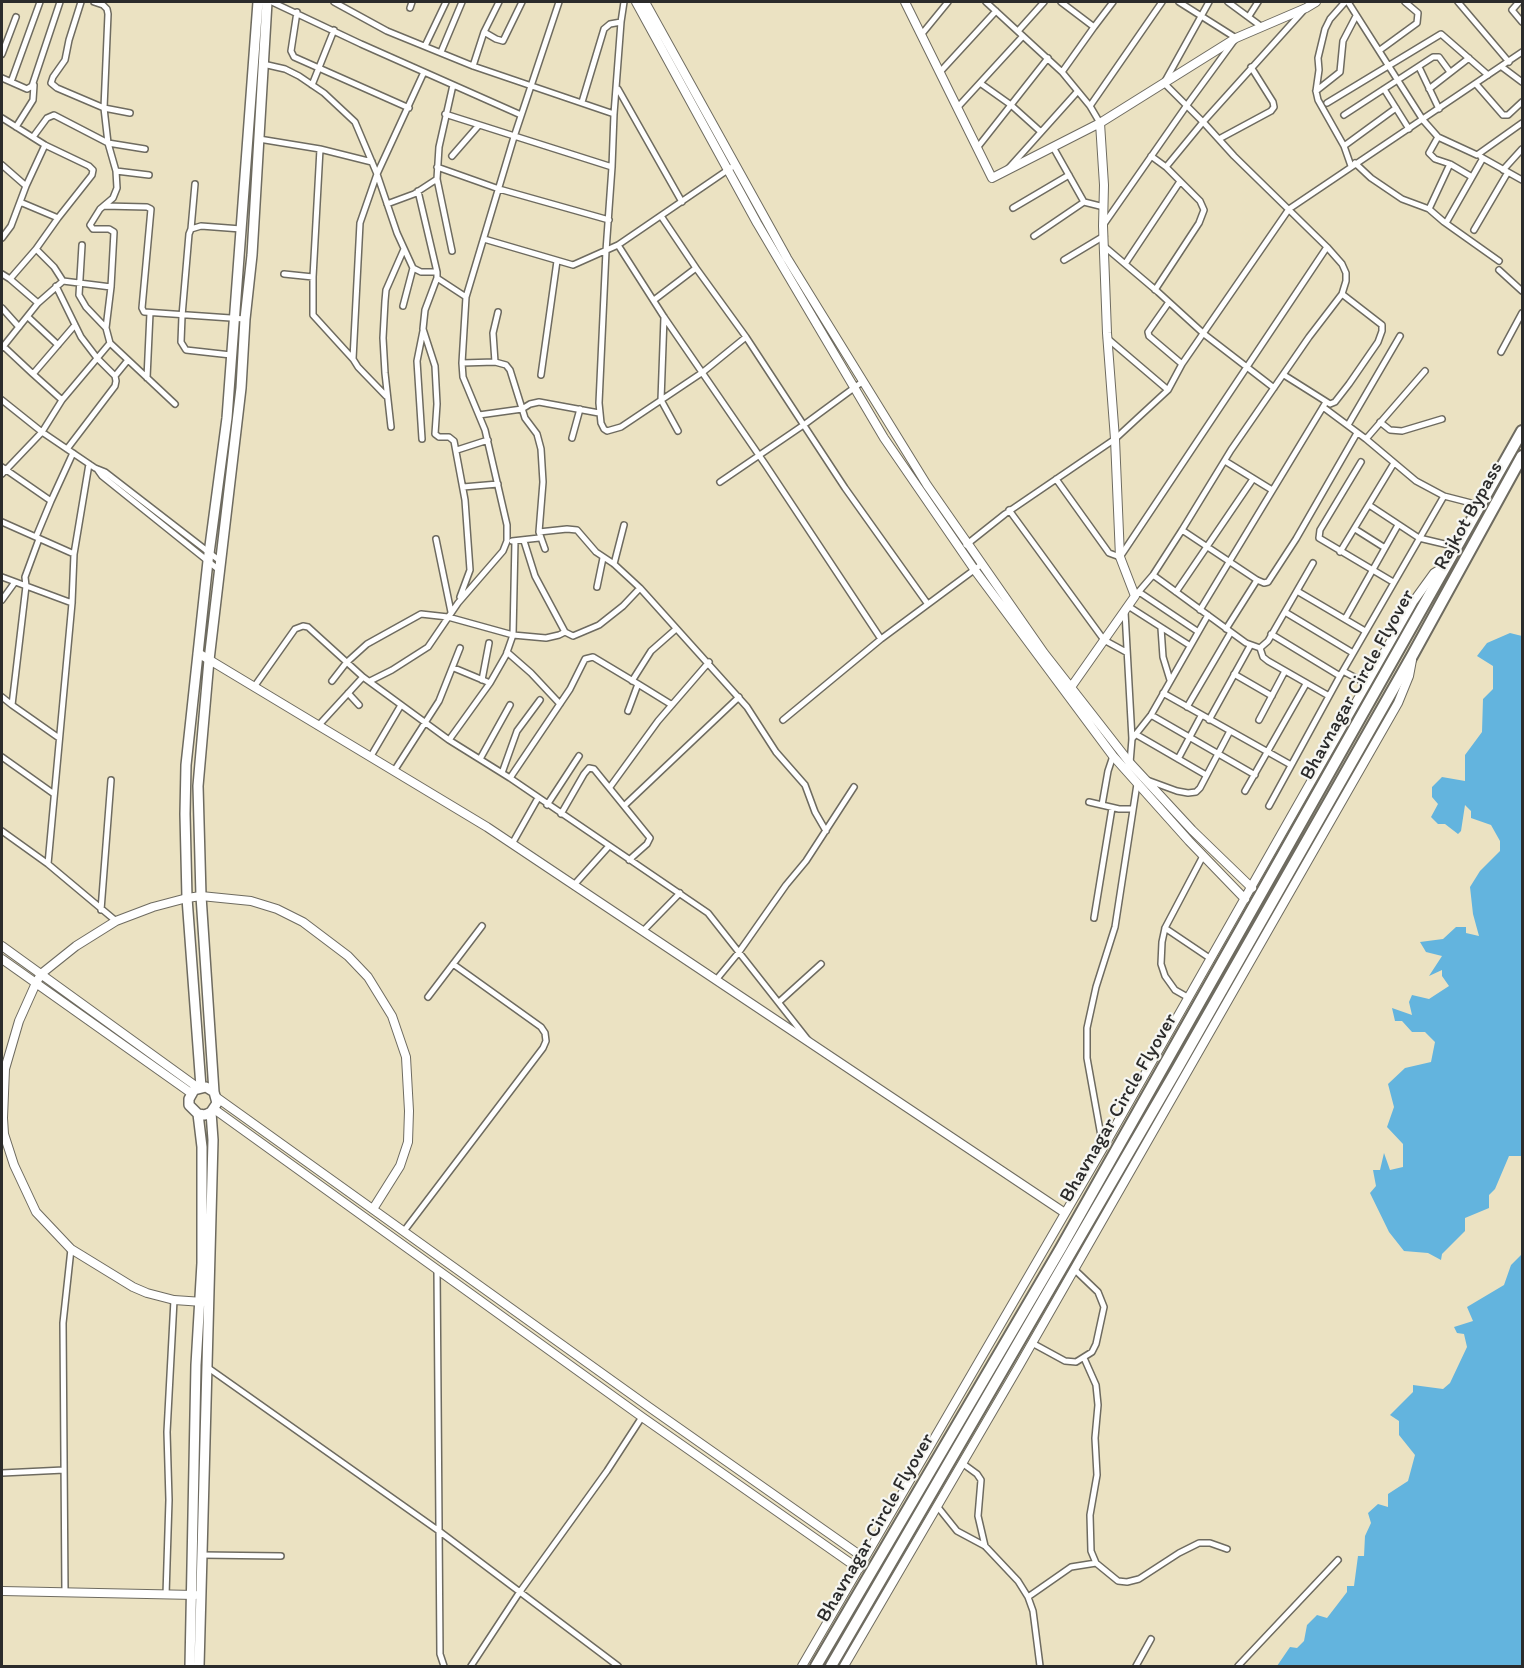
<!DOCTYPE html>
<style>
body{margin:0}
#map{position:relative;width:1524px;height:1668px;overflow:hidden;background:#ebe2c2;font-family:Itim,sans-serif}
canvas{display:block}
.frame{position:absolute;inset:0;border:3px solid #2b2b2b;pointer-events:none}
</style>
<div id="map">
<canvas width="1524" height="1668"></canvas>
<div class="frame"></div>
</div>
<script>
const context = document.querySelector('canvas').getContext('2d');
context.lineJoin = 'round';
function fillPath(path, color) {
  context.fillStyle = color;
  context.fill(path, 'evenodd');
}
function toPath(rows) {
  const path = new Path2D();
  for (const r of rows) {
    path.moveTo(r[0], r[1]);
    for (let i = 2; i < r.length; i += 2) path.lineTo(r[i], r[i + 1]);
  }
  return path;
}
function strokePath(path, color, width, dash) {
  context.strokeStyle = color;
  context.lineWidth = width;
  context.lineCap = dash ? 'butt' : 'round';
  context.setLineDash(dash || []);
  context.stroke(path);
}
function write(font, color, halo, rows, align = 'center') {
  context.font = font + ' Itim,sans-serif';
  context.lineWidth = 4.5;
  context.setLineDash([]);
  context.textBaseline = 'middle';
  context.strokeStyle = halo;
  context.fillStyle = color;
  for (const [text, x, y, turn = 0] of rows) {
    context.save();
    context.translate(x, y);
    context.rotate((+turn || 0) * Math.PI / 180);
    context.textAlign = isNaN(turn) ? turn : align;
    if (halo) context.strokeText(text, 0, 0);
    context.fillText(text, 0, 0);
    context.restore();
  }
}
const water = toPath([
 [1510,633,1522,636,1522,1156,1509,1156,1495,1189,1489,1195,1489,1208,1465,1218,1465,1231,1442,1254,1441,1260,1428,1253,1404,1251,1389,1232,1370,1193,1376,1186,1373,1170,1380,1170,1384,1153,1390,1170,1403,1167,1403,1144,1387,1127,1394,1107,1388,1084,1405,1068,1431,1062,1435,1042,1425,1032,1412,1032,1402,1021,1395,1021,1392,1008,1412,1015,1409,1002,1412,995,1429,999,1449,986,1442,976,1442,970,1429,976,1442,956,1426,952,1420,942,1443,939,1456,927,1466,927,1466,933,1479,936,1473,914,1470,887,1480,871,1500,851,1500,841,1491,825,1471,818,1471,811,1465,805,1461,831,1458,834,1445,824,1438,824,1431,817,1438,804,1432,797,1432,787,1442,777,1465,781,1465,755,1482,732,1483,699,1493,689,1493,666,1477,656,1487,643],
 [1522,1243,1522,1666,1277,1666,1290,1647,1297,1648,1304,1641,1307,1625,1317,1615,1327,1618,1347,1592,1347,1586,1354,1586,1358,1556,1364,1556,1365,1536,1371,1523,1368,1513,1378,1504,1388,1507,1388,1494,1408,1481,1415,1455,1399,1435,1399,1421,1390,1415,1413,1392,1413,1385,1443,1389,1450,1383,1467,1347,1464,1334,1457,1333,1454,1327,1473,1321,1467,1307,1504,1285,1511,1265,1521,1255]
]);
const street = toPath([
 [81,2,69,40,65,60,53,77,51,83,57,88,104,108,130,113],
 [272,2,361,44,521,115],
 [334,2,387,31,473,66,614,114],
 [624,2,621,22,614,114,612,167,606,251,599,403,601,423,604,429,607,431,621,427,703,372,746,337],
 [986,2,1062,72,1090,106,1100,123],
 [1061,2,1094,27,1113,2],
 [1228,2,1262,27],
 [1345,2,1330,19,1325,29,1318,58,1319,70,1316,91,1318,100,1344,146,1351,166],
 [1348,2,1423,120,1438,137,1477,155,1522,123],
 [1458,2,1509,62],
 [1519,2,1512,10,1522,22],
 [410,8,412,2],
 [297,12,291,51,294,57,409,108],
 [1249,16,1258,2],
 [1018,31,1044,2],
 [484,32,496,39,503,41,522,2],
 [921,35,948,2],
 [425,46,446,2],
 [1380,50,1417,23,1418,13,1405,2],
 [441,52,462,2],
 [2,54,16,17],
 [263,64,285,69,299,76,324,93,355,122,377,174,397,233,413,268,421,272,437,272],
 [473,66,484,32,499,2],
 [1419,67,1439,109],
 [1502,67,1522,82],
 [940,72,996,11],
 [1062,72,1094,27],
 [2,78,27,89,32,86,60,2],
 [11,82,40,2],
 [980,83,1011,105,1041,132],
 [1476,84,1503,115,1508,115,1522,102],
 [312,85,334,30],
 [618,89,682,202],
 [1384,89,1409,129],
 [1429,89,1469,58],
 [1316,91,1340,72,1343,41,1356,16],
 [582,102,604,29,610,24,621,22],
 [1327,103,1441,34,1488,75],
 [1090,106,1162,2],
 [957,108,1023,36],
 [445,114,612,167],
 [1344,115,1433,57,1439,57,1450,72],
 [2,118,45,145,89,166,93,170,92,175,58,218,36,249,54,267,63,281],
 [16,127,33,100,34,85],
 [33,137,47,118,54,115,108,143,145,149],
 [1438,137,1429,153,1435,159,1450,164],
 [259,139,320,149,372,162],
 [1219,139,1271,111,1274,107,1273,102,1251,67],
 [1344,146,1396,108],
 [1053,147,1084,202],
 [977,148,1048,58],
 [320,149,313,277,313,315,353,359],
 [452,156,479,125],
 [1151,156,1166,167,1200,201,1204,210,1199,223,1155,290],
 [1481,157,1522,180],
 [1355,163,1371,178,1402,199,1429,209,1450,164,1472,177],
 [2,165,26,186],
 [437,167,499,189,609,220],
 [1166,167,1203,122,1303,11],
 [1008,169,1077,92],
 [1503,170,1522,149],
 [116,171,149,175],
 [418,191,437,272,437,278,425,310,423,329,435,366,437,404,435,434,439,437,449,437,454,441,465,500,470,570,460,597],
 [20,202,58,218],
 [387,204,414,194,437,179],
 [104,206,147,207,151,209,142,308,144,312,245,319],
 [1013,208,1069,175],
 [1429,209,1444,222,1499,261],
 [661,216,696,268],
 [1446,223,1483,158],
 [1104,224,1187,105,1236,38,1179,2],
 [191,229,195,184],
 [1474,230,1508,172],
 [1034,236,1084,202,1104,207],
 [2,238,11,226,26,186,45,145],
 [484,239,573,265,618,245,735,165],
 [82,245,79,295,86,307,106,328,110,343],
 [618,245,664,317,765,464,881,639],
 [1105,247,1158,292,1204,334,1274,388],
 [452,251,437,179,439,147,453,85],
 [1064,260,1104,236],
 [1125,264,1179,183],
 [1499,270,1522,291],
 [2,274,10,279,38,303],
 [284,274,313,277],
 [437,278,466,297],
 [10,279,36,249],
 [56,286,81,337,97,358,115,376,116,381,115,386,67,449],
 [654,300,696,268,746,337,845,488,927,603],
 [1169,302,1148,332,1149,336,1182,364],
 [403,306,413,268],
 [2,308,19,327],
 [28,317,58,345],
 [664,317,661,400,678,431],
 [106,328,111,287],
 [1107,338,1168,390],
 [2,345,33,374,75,325],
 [2,348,38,303,63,281,111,287,114,232,109,229,93,229,90,225,100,209,113,198,117,188,116,171,108,143,104,108,108,14,107,9,103,5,94,2],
 [1501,352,1522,313],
 [231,355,186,350,181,342,182,316,189,234,191,229,201,226,241,229],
 [495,362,493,333,498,312],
 [462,363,495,362,506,365,510,370,525,418,537,434,541,449,543,482,539,532,545,549],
 [33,374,62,400],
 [541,375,557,261],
 [1284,375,1330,404,1335,402,1349,384,1378,342,1382,331,1382,325,1342,294],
 [115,376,128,360],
 [147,378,150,313],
 [386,396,358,367,353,359,360,223,377,174,424,72],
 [2,400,42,432,95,468,105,472,220,561],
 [1323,407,1366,439,1416,481,1444,496,1479,505],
 [479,415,522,409,530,404,539,402,599,413],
 [1380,422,1390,430,1402,431,1442,419],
 [1348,425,1400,336],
 [391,427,385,373,383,338,385,301,386,290,404,249],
 [572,438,580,409],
 [422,439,417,361,423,331],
 [1366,439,1425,371],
 [457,450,488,440],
 [1225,461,1272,490],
 [1361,462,1320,530,1319,538,1393,582],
 [2,467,51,501,73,453],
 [97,469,102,476,219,570],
 [2,474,42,432,62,400,110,343,175,404],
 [1056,479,1109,553,1120,557,1327,247],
 [720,482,805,424,862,382],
 [463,487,498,484],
 [1369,505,1419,538,1457,547],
 [1009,510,1104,640,1126,652],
 [2,522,74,554],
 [1355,529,1385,548],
 [1182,530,1257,580,1264,583,1268,582,1296,539,1357,433],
 [539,532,567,529,577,530,596,552,614,564,640,588,747,707,776,752,805,785,815,812,826,831],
 [36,537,51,501],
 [39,539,25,577,26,586,12,705,59,738],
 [436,539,451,612],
 [512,541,539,538],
 [515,541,513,635,546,638,559,635,565,632,535,576,524,541],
 [966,545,1005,514,1115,439,1168,390,1182,364,1289,209,1522,52],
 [1340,552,1394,463],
 [614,564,624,525],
 [1153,575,1246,643,1260,648,1268,641,1313,563],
 [2,577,72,603],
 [597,587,603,558],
 [1297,591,1365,631],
 [1139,592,1197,631],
 [1176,592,1253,479],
 [1135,596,1153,575,1182,530,1231,450,1309,337,1342,294,1346,281,1346,273,1342,264,1327,247,1234,156,1205,124,1164,83,1209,2],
 [2,600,15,582],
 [1128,606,1189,645],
 [1200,610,1326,402],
 [1125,612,1132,739,1130,763],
 [1285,612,1353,653],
 [1345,619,1398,525],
 [1161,628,1163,657,1170,680],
 [1226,629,1257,580],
 [565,632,573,636,599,625,623,606,640,588],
 [1271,634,1340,676],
 [1260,648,1263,657,1268,661,1329,696],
 [507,652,531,673,560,704],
 [1343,671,1367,684],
 [1234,674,1272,696],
 [482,680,489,643],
 [332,681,346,663,367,644,421,614,448,617,513,635,506,655,490,683,454,668],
 [370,681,392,670,428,647,458,603,503,551,507,541,507,525,485,430,463,377,462,363,466,297,514,137,559,2],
 [632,681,651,651,676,629],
 [254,687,295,629,303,626,308,627,363,677,449,740,510,778,708,913,808,1040],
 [348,693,359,705],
 [1163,693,1291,765],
 [2,697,12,705],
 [1187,707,1231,632],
 [628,711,638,684,672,705],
 [1151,715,1255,775],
 [783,720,881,639,982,564],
 [1209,720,1250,646],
 [1259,720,1285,671],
 [318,726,363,677],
 [1137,735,1206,775],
 [1132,739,1151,715,1208,615],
 [449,740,490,683],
 [371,756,401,705],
 [2,757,54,794],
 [480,759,510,705],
 [1178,759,1201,716],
 [394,771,439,701,460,648],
 [502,773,517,731,540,700],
 [510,778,570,689,585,659,593,657,638,684],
 [1147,780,1177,791,1188,793,1196,792,1200,788,1230,731],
 [610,787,658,721,709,662],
 [1245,791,1306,684],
 [1089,802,1119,809,1133,809],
 [547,805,579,756],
 [625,805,739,697],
 [1102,805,1108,771,1113,756],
 [1269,806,1340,676,1444,496],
 [561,814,584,774,589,768,594,769,650,838,647,844,629,860],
 [2,831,48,864,116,921],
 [512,844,538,798],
 [48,864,72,603,74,554,89,464],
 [574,885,609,846],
 [101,910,111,780],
 [1094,918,1112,808],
 [1165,928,1211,959],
 [643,931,680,893],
 [716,980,739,952,786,885,806,861,854,787],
 [428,997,482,926],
 [1189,998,1175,990,1165,976,1161,964,1162,942,1165,928,1203,856],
 [779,1002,821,964],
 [1103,1147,1087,1058,1087,1028,1096,987,1115,927,1137,784],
 [404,1231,543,1048,546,1041,545,1033,541,1027,453,964],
 [437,1269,440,1654,444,1666],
 [1032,1343,1065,1361,1076,1362,1092,1352,1096,1344,1104,1307,1098,1292,1074,1269],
 [1084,1358,1096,1385,1098,1405,1095,1438,1097,1475,1090,1515,1091,1551,1096,1563,1118,1581,1127,1582,1139,1579,1179,1553,1199,1543,1210,1543,1227,1549],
 [207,1367,439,1531,618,1666],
 [962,1463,977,1474,981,1480,978,1516,985,1546],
 [2,1473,64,1470],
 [937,1506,957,1531,985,1546,1018,1581,1028,1597,1033,1611,1040,1666],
 [201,1555,281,1556],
 [65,1592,63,1323,71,1249],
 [166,1595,169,1500,167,1432,174,1300],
 [1028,1597,1071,1567,1096,1563],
 [471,1666,519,1593,607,1471,642,1417],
 [1136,1666,1151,1639],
 [1238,1666,1338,1560]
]);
const secondary = toPath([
 [636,2,757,223,884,438,974,569,1113,756,1189,841,1245,899],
 [645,2,787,258,927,485,1044,653,1130,763,1192,830,1252,888],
 [905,2,992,178,1100,123,1236,38,1306,8,1316,2],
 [198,653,487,827,1065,1213],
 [1069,690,1135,596,1120,557,1115,439,1107,333,1103,226,1104,185,1100,123],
 [2,946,197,1087],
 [2,959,191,1093],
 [216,1097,649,1407,864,1558],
 [214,1109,642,1417,859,1569],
 [203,1302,174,1300,147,1293,133,1287,71,1249,36,1212,14,1165,4,1134,3,1118,5,1069,19,1021,36,983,41,974,76,946,116,921,153,907,187,898,201,896,251,901,277,909,303,922,348,956,368,977,392,1016,406,1057,409,1111,408,1142,400,1166,373,1209],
 [2,1591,195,1595],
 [802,1666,1103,1148,1413,602,1434,573,1445,566],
 [844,1666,1019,1366,1398,703,1409,676,1412,660]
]);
const primary = toPath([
 [201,1087,187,898,185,814,186,765,208,561,227,418,258,2],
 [214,1092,201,896,198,786,209,660,241,388,245,319,252,255,267,2],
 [190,1666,196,1365,202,1263,202,1147,198,1114,189,1105,189,1099,194,1090,206,1087,214,1092,217,1103,211,1112,205,1115,198,1114],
 [199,1666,213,1140,211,1112]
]);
const highway = toPath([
 [816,1666,1061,1248,1522,431],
 [831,1666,1176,1071,1412,656,1522,456]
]);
const streetNames = [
 ["Rajkot Bypass",1469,516,-61],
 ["Bhavnagar Circle Flyover",1358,685,-61],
 ["Bhavnagar Circle Flyover",1119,1108,-60],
 ["Bhavnagar Circle Flyover",876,1528,-60]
];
fillPath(water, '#63b4de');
strokePath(street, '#6e6b60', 8);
strokePath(secondary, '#6e6b60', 10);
strokePath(primary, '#6e6b60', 12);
strokePath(highway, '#6e6b60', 14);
strokePath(street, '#fff', 5);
strokePath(secondary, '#fff', 8);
strokePath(primary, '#fff', 9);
strokePath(highway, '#fff', 10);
write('20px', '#2b2b2b', '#f6f6f2', streetNames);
</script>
